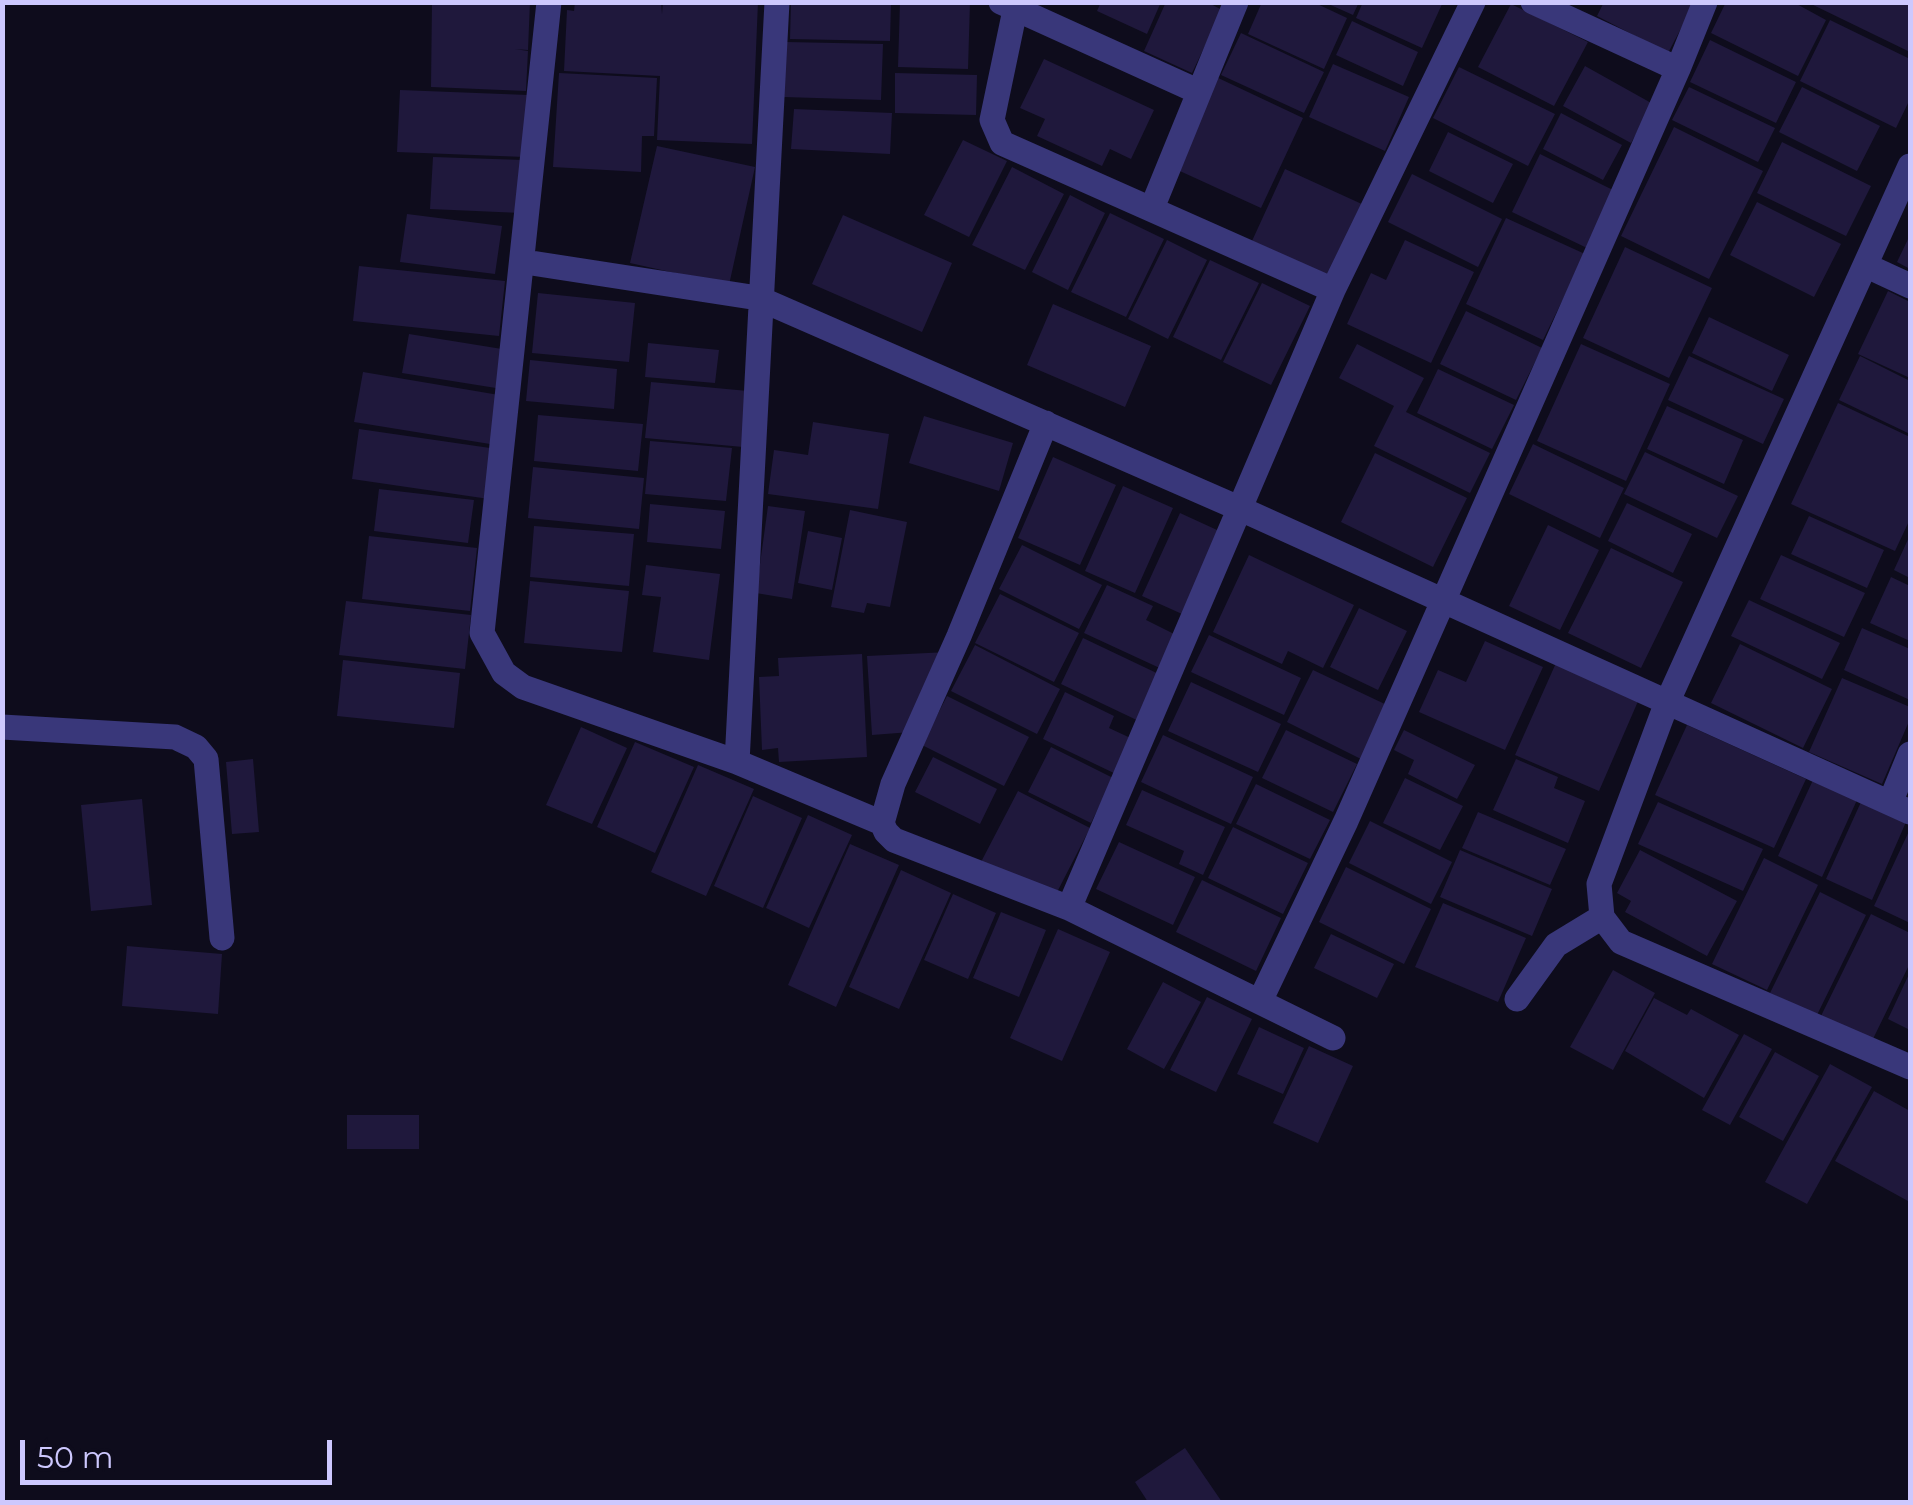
<!DOCTYPE html>
<style>
body{margin:0}
#map{position:relative;width:1913px;height:1505px;overflow:hidden;background:#0e0c1c;font-family:Montserrat,sans-serif}
canvas{display:block}
.frame{position:absolute;inset:0;border:5px solid #cdc8fe;pointer-events:none}
.scale{position:absolute;left:20px;top:1440px;width:312px;height:45px;box-sizing:border-box;border:5px solid #cdc8fe;border-top:0;padding-left:12px;font-size:30px;line-height:35px;white-space:nowrap;color:#cdc8fe;-webkit-text-stroke:8px #0e0c1c;paint-order:stroke}
</style>
<div id="map">
<canvas width="1913" height="1505"></canvas>
<div class="frame"></div>
<div class="scale">50 m</div>
</div>
<script>
const context = document.querySelector('canvas').getContext('2d');
context.lineJoin = 'round';
function fillPath(path, color) {
  context.fillStyle = color;
  context.fill(path, 'evenodd');
}
function toPath(rows) {
  const path = new Path2D();
  for (const r of rows) {
    path.moveTo(r[0], r[1]);
    for (let i = 2; i < r.length; i += 2) path.lineTo(r[i], r[i + 1]);
  }
  return path;
}
function strokePath(path, color, width, dash) {
  context.strokeStyle = color;
  context.lineWidth = width;
  context.lineCap = dash ? 'butt' : 'round';
  context.setLineDash(dash || []);
  context.stroke(path);
}
const building = toPath([
 [432,2,530,2,528,50,515,49,528,51,526,91,431,87],
 [575,2,661,2,662,14,663,2,758,2,752,144,657,140,660,76,564,71,567,10,574,11],
 [791,2,891,2,890,41,790,39],
 [900,2,970,2,968,69,898,67],
 [1101,2,1161,2,1147,34,1097,11],
 [1166,2,1207,2,1222,10,1192,73,1144,51],
 [1262,2,1313,2,1347,18,1324,69,1248,34],
 [1324,2,1359,2,1353,15],
 [1363,2,1443,2,1422,48,1356,18],
 [1604,2,1695,2,1668,53,1597,16],
 [1726,2,1793,2,1826,20,1798,76,1711,33],
 [1807,2,1910,2,1910,52],
 [1511,4,1588,42,1554,106,1478,67],
 [1830,20,1910,59,1910,99,1896,128,1800,81],
 [1352,21,1418,52,1403,86,1336,55],
 [1241,33,1324,72,1304,113,1221,75],
 [1710,40,1796,82,1776,123,1690,82],
 [786,42,883,44,881,100,784,97],
 [1044,59,1154,110,1131,159,1110,149,1102,166,1037,136,1045,119,1020,108],
 [1333,64,1409,97,1385,151,1309,117],
 [1585,66,1653,104,1631,143,1563,106],
 [1459,67,1555,114,1528,166,1433,118],
 [559,73,657,78,654,136,642,136,641,172,553,167],
 [895,73,977,75,976,115,895,113],
 [1214,76,1303,118,1261,208,1171,167],
 [1689,87,1775,128,1758,162,1672,120],
 [1802,87,1880,126,1857,171,1779,132],
 [400,90,528,95,525,157,397,152],
 [794,109,892,113,890,154,791,149],
 [1561,113,1622,145,1603,180,1543,149],
 [1674,127,1763,171,1709,279,1621,236],
 [1448,132,1513,164,1493,203,1429,171],
 [963,140,1007,161,969,237,924,215],
 [1782,142,1871,186,1846,236,1757,193],
 [657,146,755,167,729,285,630,263],
 [1540,154,1615,191,1587,248,1512,212],
 [433,157,523,160,521,213,430,209],
 [1012,167,1064,194,1025,270,972,245],
 [1285,169,1364,205,1332,277,1252,241],
 [1412,174,1502,219,1478,267,1388,222],
 [1070,195,1105,213,1068,290,1032,272],
 [1757,202,1841,244,1814,297,1730,255],
 [1110,213,1164,239,1126,317,1071,292],
 [407,214,502,226,495,274,400,262],
 [843,215,952,263,922,332,812,284],
 [1506,218,1585,254,1543,340,1466,304],
 [1910,235,1910,269,1897,262],
 [1167,240,1207,260,1168,339,1128,319],
 [1405,240,1474,272,1431,363,1347,324,1371,273,1386,280],
 [1625,247,1712,288,1669,378,1583,338],
 [1210,260,1259,283,1221,360,1173,337],
 [359,266,505,281,499,336,353,321],
 [1262,283,1310,306,1271,385,1223,362],
 [1888,291,1910,302,1910,378,1858,354],
 [538,293,635,303,629,362,532,353],
 [1053,304,1151,346,1125,407,1027,365],
 [1466,311,1542,348,1516,400,1440,364],
 [1709,317,1789,355,1772,391,1692,353],
 [409,334,502,349,496,388,402,373],
 [648,343,719,350,715,383,645,377],
 [1357,344,1424,378,1406,412,1490,453,1470,493,1374,446,1394,406,1339,378],
 [1581,344,1670,384,1626,481,1537,441],
 [1689,356,1784,399,1763,444,1668,400],
 [1860,356,1910,381,1910,434,1839,400],
 [530,360,617,369,614,409,526,401],
 [1438,369,1514,405,1492,449,1417,413],
 [363,372,499,395,490,444,354,422],
 [651,382,748,391,743,447,645,438],
 [1838,403,1910,437,1910,519,1895,551,1791,504],
 [1667,406,1743,440,1724,484,1647,449],
 [538,415,643,424,638,471,534,461],
 [924,416,1013,443,999,491,909,463],
 [813,422,889,434,878,509,768,494,774,450,808,455],
 [359,429,497,449,489,499,352,479],
 [650,441,732,448,726,501,645,494],
 [1533,444,1624,488,1600,538,1509,494],
 [1645,452,1738,496,1717,538,1624,494],
 [1375,453,1467,498,1433,567,1341,522],
 [1053,457,1116,485,1080,565,1018,538],
 [533,467,644,478,639,529,528,518],
 [1123,486,1173,508,1135,593,1085,571],
 [379,489,474,500,468,543,374,531],
 [1627,503,1692,534,1673,573,1608,541],
 [650,504,725,511,721,549,647,542],
 [768,506,805,511,792,599,756,593],
 [850,510,907,522,890,607,867,603,864,613,831,607],
 [1180,513,1228,535,1191,618,1142,596],
 [1809,516,1884,550,1867,588,1791,554],
 [1548,525,1599,550,1560,630,1509,606],
 [534,526,634,534,629,586,530,577],
 [808,531,842,538,832,590,798,583],
 [1910,535,1910,578,1894,570],
 [369,536,477,548,470,611,362,599],
 [1022,545,1102,585,1079,629,999,589],
 [1611,548,1683,582,1641,668,1568,633],
 [1249,555,1354,605,1323,668,1288,651,1282,664,1213,632],
 [1781,555,1865,593,1844,637,1760,599],
 [646,565,720,574,709,660,653,652,661,597,642,595],
 [1891,577,1910,586,1910,641,1870,623],
 [530,581,629,591,622,652,524,643],
 [1107,585,1153,606,1146,620,1180,637,1164,670,1084,633],
 [1000,594,1079,633,1054,682,975,643],
 [1749,600,1840,643,1822,679,1731,636],
 [346,601,471,615,465,669,339,655],
 [1359,608,1407,631,1378,690,1330,667],
 [1862,628,1910,649,1910,700,1844,670],
 [1209,635,1301,678,1284,715,1191,672],
 [1083,638,1165,677,1143,723,1061,684],
 [1485,641,1543,667,1505,750,1419,712,1438,670,1466,682],
 [1740,644,1832,689,1803,748,1711,703],
 [975,645,1060,689,1037,734,951,691],
 [948,652,911,732,872,735,867,656],
 [862,654,867,757,779,762,778,748,762,750,759,677,779,676,778,658],
 [343,660,460,673,454,728,337,716],
 [1556,663,1639,699,1599,791,1515,755],
 [1313,670,1389,706,1363,760,1287,722],
 [1842,678,1910,707,1910,719,1882,784,1809,752],
 [1191,682,1281,724,1258,772,1168,731],
 [1065,692,1114,716,1109,728,1137,741,1120,776,1043,739],
 [947,696,1029,737,1004,786,922,745],
 [1687,725,1806,779,1774,848,1655,795],
 [581,727,627,748,592,824,546,805],
 [1286,730,1357,764,1333,812,1262,778],
 [1404,730,1475,765,1457,799,1408,774,1414,760,1394,750],
 [1163,735,1253,777,1231,824,1141,782],
 [635,742,694,767,655,853,597,827],
 [1051,747,1113,778,1091,823,1028,792],
 [933,757,997,789,980,824,915,792],
 [253,759,259,832,232,834,226,762],
 [1516,759,1558,777,1554,788,1585,801,1568,843,1493,810],
 [698,765,754,789,706,896,651,872],
 [1405,778,1463,806,1440,850,1383,823],
 [1813,780,1857,800,1822,877,1778,856],
 [1256,784,1330,820,1310,859,1236,824],
 [1142,790,1225,827,1203,875,1179,864,1184,851,1126,825],
 [1018,791,1090,828,1054,898,981,862],
 [753,796,802,818,763,908,714,886],
 [142,799,152,905,91,911,81,805],
 [1658,802,1763,849,1743,891,1638,844],
 [1861,802,1906,822,1872,900,1826,879],
 [1478,812,1566,849,1550,885,1462,848],
 [808,815,852,835,809,928,766,908],
 [1370,821,1452,862,1431,904,1349,863],
 [1233,827,1308,863,1283,914,1208,878],
 [1910,829,1910,923,1874,906],
 [1119,842,1195,877,1173,925,1096,889],
 [850,844,899,865,836,1007,788,985],
 [1460,850,1552,889,1532,936,1440,897],
 [1640,850,1737,901,1707,956,1625,912,1631,901,1617,893],
 [1764,858,1818,885,1767,990,1712,964],
 [1346,867,1431,909,1404,964,1319,922],
 [901,870,951,893,899,1009,849,987],
 [1202,880,1281,918,1256,971,1176,932],
 [1820,892,1866,915,1817,1015,1770,993],
 [953,894,996,913,968,979,924,960],
 [1443,903,1526,938,1498,1002,1415,967],
 [1001,912,1046,930,1019,997,973,978],
 [1871,914,1910,933,1910,963,1872,1041,1821,1016],
 [1058,929,1110,952,1062,1061,1010,1038],
 [1331,934,1394,964,1377,998,1314,968],
 [127,946,222,954,218,1014,122,1006],
 [1613,970,1655,993,1613,1070,1570,1047],
 [1910,972,1910,1030,1888,1019],
 [1163,982,1201,1002,1164,1069,1127,1049],
 [1207,997,1252,1019,1216,1092,1170,1070],
 [1654,998,1687,1015,1691,1009,1739,1035,1704,1098,1625,1051],
 [1259,1027,1304,1048,1283,1094,1237,1074],
 [1744,1034,1772,1049,1730,1125,1702,1110],
 [1309,1046,1353,1066,1318,1143,1273,1123],
 [1775,1052,1819,1076,1783,1141,1739,1117],
 [1830,1064,1872,1087,1807,1204,1765,1182],
 [1874,1091,1910,1111,1908,1201,1835,1161],
 [347,1115,419,1115,419,1149,347,1149],
 [1185,1448,1222,1502,1148,1502,1135,1482]
]);
const minor = toPath([
 [549,2,482,633,504,673,523,687,737,762,882,823],
 [1001,2,1197,91],
 [1533,2,1678,69,1705,2],
 [1015,10,992,120,1002,143,1333,290],
 [1910,166,1666,705,1599,884,1602,917,1621,942,1910,1067],
 [1152,208,1236,2],
 [525,262,758,298,1243,510,1910,812],
 [1867,266,1910,286],
 [1046,423,959,636,893,784,882,823,886,832,894,840,1069,908,1333,1038],
 [2,727,175,737,196,747,206,759,222,938],
 [737,762,777,2],
 [1890,803,1910,754],
 [1069,908,1333,290,1473,2],
 [1261,999,1346,821,1678,69],
 [1517,999,1556,945,1602,917]
]);
fillPath(building, '#1f183c');
strokePath(minor, '#39377a', 25);
</script>
